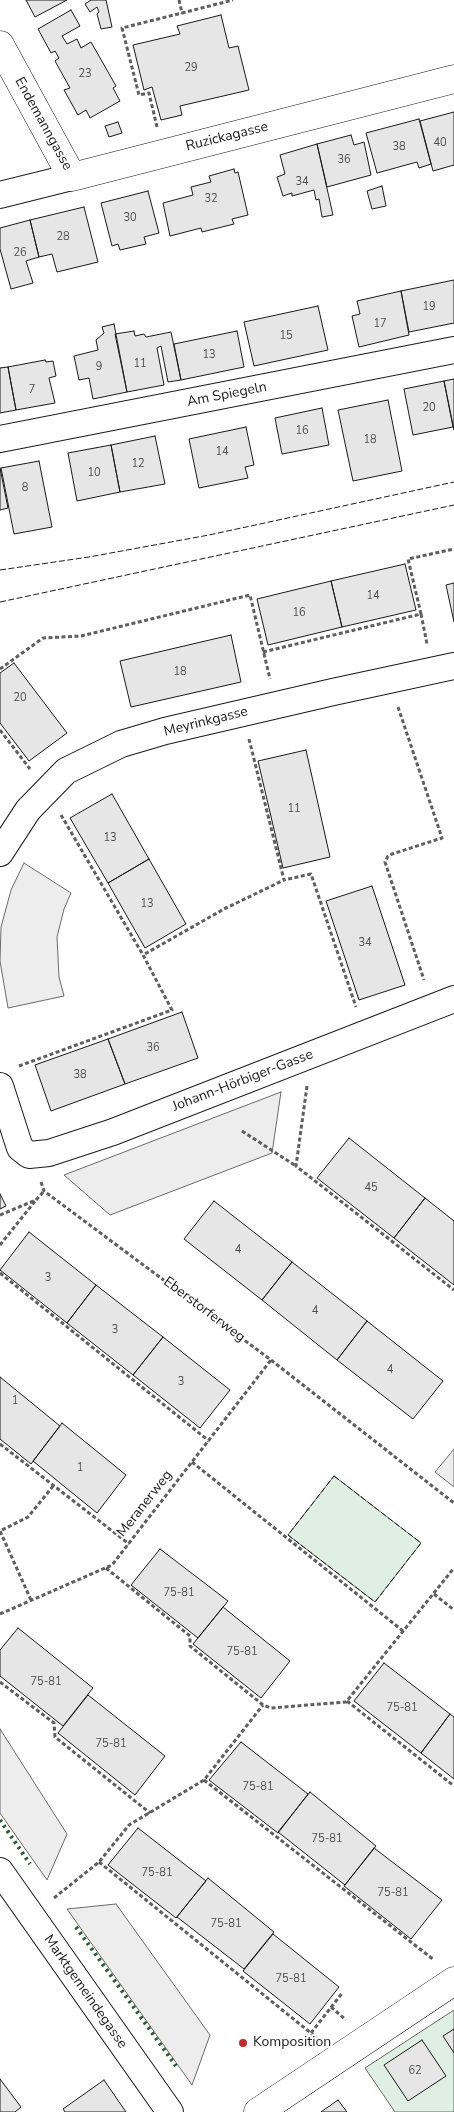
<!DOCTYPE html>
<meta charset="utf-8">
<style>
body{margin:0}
canvas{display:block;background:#fff}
</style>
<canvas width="454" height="2112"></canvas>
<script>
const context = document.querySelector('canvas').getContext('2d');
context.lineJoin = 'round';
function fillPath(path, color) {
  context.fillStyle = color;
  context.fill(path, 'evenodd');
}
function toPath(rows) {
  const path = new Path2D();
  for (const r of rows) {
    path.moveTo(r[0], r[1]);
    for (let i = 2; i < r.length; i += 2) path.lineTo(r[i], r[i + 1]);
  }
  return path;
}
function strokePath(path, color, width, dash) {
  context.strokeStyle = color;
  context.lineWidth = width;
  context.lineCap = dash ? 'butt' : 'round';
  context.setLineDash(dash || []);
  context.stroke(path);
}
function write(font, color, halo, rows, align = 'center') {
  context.font = font + ' "Nunito Sans",sans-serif';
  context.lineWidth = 4;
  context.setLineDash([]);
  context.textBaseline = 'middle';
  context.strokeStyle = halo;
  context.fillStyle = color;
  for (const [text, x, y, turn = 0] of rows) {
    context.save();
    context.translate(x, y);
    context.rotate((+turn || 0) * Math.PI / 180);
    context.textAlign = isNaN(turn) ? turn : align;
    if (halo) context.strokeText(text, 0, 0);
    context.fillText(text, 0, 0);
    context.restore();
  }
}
const green = toPath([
 [334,1476,421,1543,375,1602,288,1535,334,1476],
 [454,2010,454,2112,395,2112,365,2068,454,2010]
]);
const parking = toPath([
 [24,863,71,893,64,909,57,937,59,977,64,996,8,1008,0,961,1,927,11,890,24,863],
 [281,1092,272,1153,110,1215,64,1175,281,1092],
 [454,1449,454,1487,435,1472,454,1449],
 [0,1729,67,1834,47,1880,0,1813,0,1729],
 [116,1904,210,2035,192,2085,67,1909,116,1904]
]);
const building = toPath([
 [26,0,67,0,35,17,26,0],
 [91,0,106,0,112,27,101,29,97,14,99,12,97,7,90,12,85,4,91,0],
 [71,10,80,26,62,36,67,44,77,39,81,48,91,42,116,86,113,88,120,101,90,118,86,110,78,115,64,90,70,88,55,61,59,58,55,51,51,53,38,29,71,10],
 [221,15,229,48,238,46,249,90,180,106,182,115,161,120,152,87,144,90,133,45,180,34,177,26,221,15],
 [454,112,454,165,433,171,420,121,454,112],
 [419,119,431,164,419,168,417,162,377,173,366,133,419,119],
 [118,122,122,133,109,137,105,126,118,122],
 [351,135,354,145,364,142,371,175,327,187,317,144,351,135],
 [317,144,333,215,322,217,319,199,316,200,314,190,292,196,292,193,283,196,277,177,285,174,280,155,317,144],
 [234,169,235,173,238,172,248,215,232,219,234,224,202,232,201,228,170,236,163,203,193,195,191,187,211,182,209,176,234,169],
 [382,186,386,206,372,209,367,191,382,186],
 [148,191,159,233,144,237,146,244,120,250,118,244,112,246,101,203,148,191],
 [84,207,98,262,57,272,52,254,39,257,30,220,84,207],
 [30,220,39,257,26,261,33,283,11,289,0,249,0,228,30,220],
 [454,280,454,323,409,332,401,291,454,280],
 [401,291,409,335,359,347,352,316,360,314,357,301,401,291],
 [318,306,328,350,254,366,244,322,318,306],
 [114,324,127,392,93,399,89,378,79,380,74,356,98,350,96,340,104,333,102,327,114,324],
 [134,331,135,336,144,334,146,337,171,332,181,380,168,382,161,346,157,348,164,385,127,392,115,334,134,331],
 [237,331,244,367,181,380,174,344,237,331],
 [45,360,46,362,53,361,56,376,49,378,55,403,16,410,8,367,45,360],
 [8,367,16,410,0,413,0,368,8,367],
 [454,379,454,430,444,381,454,379],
 [444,381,453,427,413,435,404,389,444,381],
 [388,400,402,471,353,481,338,410,388,400],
 [322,408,329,445,282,454,275,418,322,408],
 [246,427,254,465,245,467,248,478,199,488,189,439,246,427],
 [155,436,165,484,120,492,111,445,155,436],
 [111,445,120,492,77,501,68,453,111,445],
 [39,461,52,527,14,534,1,468,39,461],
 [0,468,8,508,0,510,0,468],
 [405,564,416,610,342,627,331,581,405,564],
 [331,581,342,627,268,645,257,599,331,581],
 [454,583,454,622,446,585,454,583],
 [231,635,241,682,131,707,120,661,231,635],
 [14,663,67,733,29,761,0,723,0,673,14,663],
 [306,750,330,857,283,868,258,761,306,750],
 [112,794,149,859,108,883,70,818,112,794],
 [149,859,186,924,145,948,108,883,149,859],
 [372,886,405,985,359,1000,326,901,372,886],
 [182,1012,198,1058,125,1084,108,1039,182,1012],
 [108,1039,125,1084,51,1111,35,1065,108,1039],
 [349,1138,425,1198,394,1238,317,1178,349,1138],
 [0,1194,6,1206,0,1209,0,1194],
 [425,1198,454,1221,454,1285,394,1238,425,1198],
 [214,1201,292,1262,262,1300,184,1239,214,1201],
 [29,1232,96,1285,67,1323,0,1270,29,1232],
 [292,1262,367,1321,337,1360,262,1300,292,1262],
 [96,1285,163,1337,133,1375,67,1323,96,1285],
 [367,1321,443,1381,413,1419,337,1360,367,1321],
 [163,1337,230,1390,200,1428,133,1375,163,1337],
 [0,1377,60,1426,31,1464,0,1439,0,1377],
 [62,1423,126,1475,97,1513,33,1461,62,1423],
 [160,1549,228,1601,198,1638,131,1585,160,1549],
 [223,1607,290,1661,261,1698,193,1644,223,1607],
 [18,1628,93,1688,63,1726,0,1676,0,1650,18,1628],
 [384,1663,450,1714,421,1753,354,1701,384,1663],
 [88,1695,165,1756,135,1795,58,1733,88,1695],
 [450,1714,454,1717,454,1779,421,1753,450,1714],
 [241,1742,308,1794,278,1833,209,1780,241,1742],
 [310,1792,376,1846,345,1885,278,1832,310,1792],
 [138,1828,206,1881,176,1918,108,1865,138,1828],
 [374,1848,442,1900,411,1939,344,1886,374,1848],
 [208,1878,274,1932,244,1969,177,1917,208,1878],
 [273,1934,339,1987,310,2024,243,1971,273,1934],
 [454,2029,454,2053,443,2036,454,2029],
 [422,2040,446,2076,408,2101,384,2065,422,2040],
 [0,2079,21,2107,15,2112,0,2112,0,2079],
 [104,2080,126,2112,65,2112,63,2109,104,2080],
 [338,2100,347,2112,321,2112,338,2100]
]);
const path = toPath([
 [179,0,182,13,233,0],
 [157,127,149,93,139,95,122,28,182,13],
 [421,614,408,559,454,549],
 [263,652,421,614,427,644],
 [0,669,43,638,81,636,250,595,270,679],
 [398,707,442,838,392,854,388,856,385,862,424,980],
 [0,730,30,769],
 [249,739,284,880,311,874,356,1007],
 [61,815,143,955],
 [19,1066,172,1010,143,955,224,909,284,880],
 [307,1086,296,1166,454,1290],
 [242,1131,296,1166],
 [41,1182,44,1191,271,1360,454,1503],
 [0,1215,36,1200,44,1191],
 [0,1245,36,1200],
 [0,1273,209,1441],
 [0,1444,129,1544],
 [192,1462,403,1631],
 [106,1568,190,1636,190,1646,263,1705,271,1708,346,1702,454,1568],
 [434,1594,454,1610],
 [31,1600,0,1531,28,1517,54,1485],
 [0,1614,112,1565,271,1360],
 [0,1682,54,1723,55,1737,150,1813],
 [347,1701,454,1786],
 [204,1780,434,1960],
 [99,1862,317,2038],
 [54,1898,99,1862,129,1825,204,1780,263,1705],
 [331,2007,346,2020],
 [311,2033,343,1992]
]);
const minor = toPath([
 [0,195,72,177],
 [0,439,454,350],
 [0,853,28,810,66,771,121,744,165,731,333,692,454,666],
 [0,1086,20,1148,29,1155,49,1153,113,1132,454,999],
 [0,1871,170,2112]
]);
const tertiary = toPath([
 [0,45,72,177,454,79],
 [258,2112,454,1981]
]);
const hedge = toPath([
 [0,1820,30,1864],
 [76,1927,176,2066]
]);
const fence = toPath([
 [0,570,89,557,209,535,454,482],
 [0,602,454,505],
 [334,1476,421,1543,375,1602,288,1535,334,1476]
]);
const markers = [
 [243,2043,5,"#c62828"]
];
const numberNames = [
 ["29",191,68],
 ["23",85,74],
 ["40",440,143],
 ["38",399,147],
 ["36",344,160],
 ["34",302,182],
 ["32",211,199],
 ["30",130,218],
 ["28",63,237],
 ["26",20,253],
 ["19",429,307],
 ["17",380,324],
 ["15",286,336],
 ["13",209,355],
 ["11",140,364],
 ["9",99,367],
 ["7",32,390],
 ["20",429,408],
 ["16",302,431],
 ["18",370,440],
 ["14",222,452],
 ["12",138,464],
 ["10",94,473],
 ["8",25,488],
 ["14",373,596],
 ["16",299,613],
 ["18",180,672],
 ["20",20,698],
 ["11",294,809],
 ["13",110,838],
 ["13",147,904],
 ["34",365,943],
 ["36",153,1048],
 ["38",80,1075],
 ["45",371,1188],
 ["4",238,1250],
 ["3",48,1278],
 ["4",315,1311],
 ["3",115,1330],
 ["4",390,1370],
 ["3",181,1382],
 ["1",15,1401],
 ["1",80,1468],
 ["75-81",179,1593],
 ["75-81",242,1652],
 ["75-81",46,1682],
 ["75-81",402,1708],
 ["75-81",111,1744],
 ["75-81",258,1787],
 ["75-81",327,1839],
 ["75-81",157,1873],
 ["75-81",393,1893],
 ["75-81",226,1924],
 ["75-81",291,1979],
 ["62",415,2071]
];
const streetNames = [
 ["Endemanngasse",43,124,61],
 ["Ruzickagasse",227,137,-14],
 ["Am Spiegeln",227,395,-11],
 ["Meyrinkgasse",206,722,-14],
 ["Johann-Hörbiger-Gasse",243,1081,-21],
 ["Eberstorferweg",204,1310,37],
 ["Meranerweg",145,1504,-52],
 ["Marktgemeindegasse",85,1992,55]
];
const poiNames = [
 ["Komposition",253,2043]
];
fillPath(green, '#e0efe3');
strokePath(green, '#6a6a6a', 1);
fillPath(parking, '#ededed');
strokePath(parking, '#6a6a6a', 1);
fillPath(building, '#e6e6e6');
strokePath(building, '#1a1a1a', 1);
strokePath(minor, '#1a1a1a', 28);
strokePath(tertiary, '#1a1a1a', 29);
strokePath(path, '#5f5f5f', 3, [4, 2.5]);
strokePath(minor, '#fff', 26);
strokePath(tertiary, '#fff', 28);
strokePath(hedge, '#2b5a34', 4, [2.5, 4]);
strokePath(fence, '#1a1a1a', 1, [6, 2.5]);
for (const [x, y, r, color] of markers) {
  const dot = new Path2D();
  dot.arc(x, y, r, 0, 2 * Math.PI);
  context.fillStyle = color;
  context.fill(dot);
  strokePath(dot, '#fff', 2);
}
write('11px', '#4d4d4d', null, numberNames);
write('14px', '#1a1a1a', '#fff', streetNames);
write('14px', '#1a1a1a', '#fff', poiNames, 'left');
</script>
